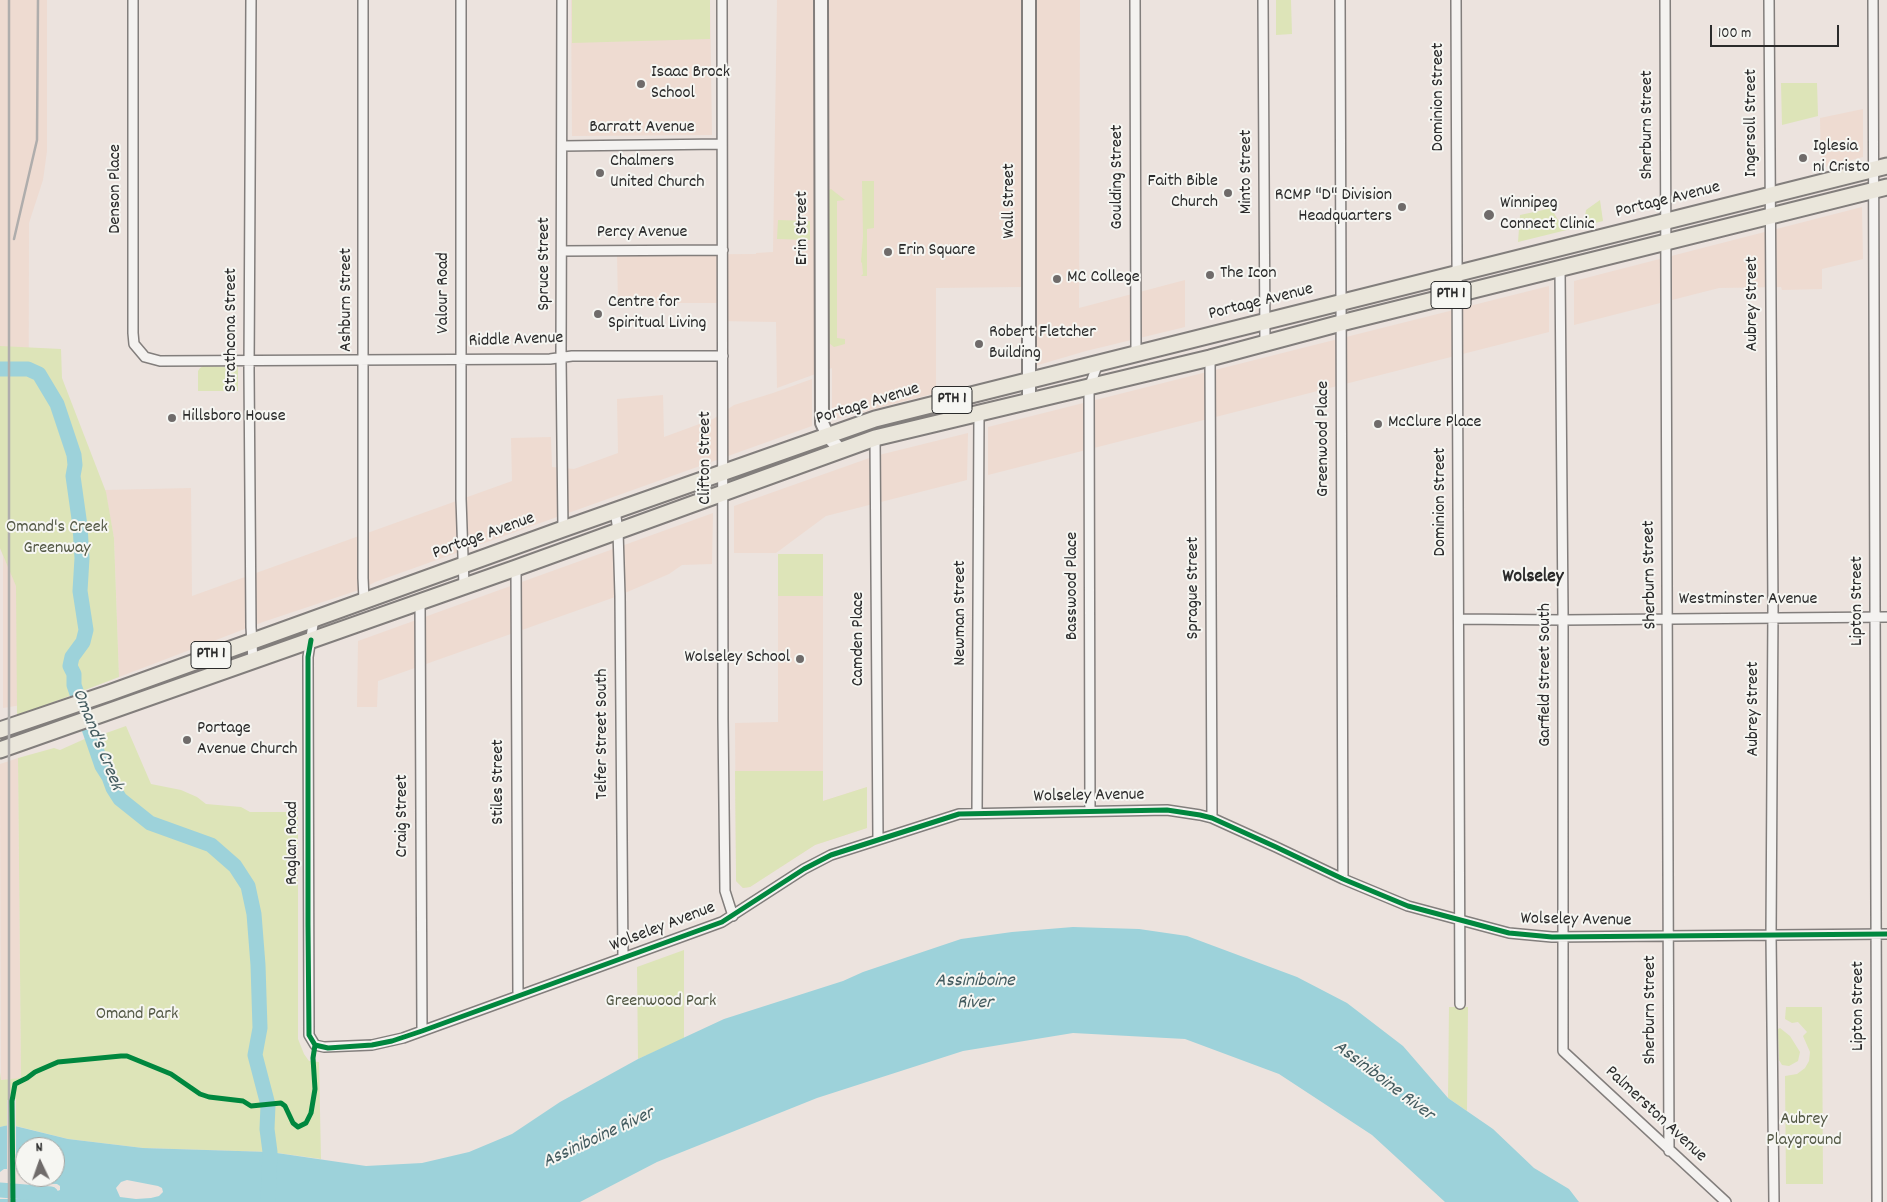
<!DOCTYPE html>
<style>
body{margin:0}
#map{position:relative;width:1887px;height:1202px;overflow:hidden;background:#ece3de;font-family:Dekko,sans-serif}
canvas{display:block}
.north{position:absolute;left:15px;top:1137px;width:50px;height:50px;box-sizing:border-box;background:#f6f6f2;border:1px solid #a5a5a2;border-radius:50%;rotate:357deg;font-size:14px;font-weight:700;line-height:20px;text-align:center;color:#2b2b2b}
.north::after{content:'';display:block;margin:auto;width:18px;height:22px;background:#6f6b6a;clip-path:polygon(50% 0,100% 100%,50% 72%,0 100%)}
.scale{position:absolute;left:1710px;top:25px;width:129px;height:22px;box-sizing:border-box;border:2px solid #2b2b2b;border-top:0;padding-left:6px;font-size:15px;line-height:18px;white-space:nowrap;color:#2b2b2b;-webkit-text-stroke:4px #f6f6f2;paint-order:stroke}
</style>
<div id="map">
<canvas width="1887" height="1202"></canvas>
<div class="north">N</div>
<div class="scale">100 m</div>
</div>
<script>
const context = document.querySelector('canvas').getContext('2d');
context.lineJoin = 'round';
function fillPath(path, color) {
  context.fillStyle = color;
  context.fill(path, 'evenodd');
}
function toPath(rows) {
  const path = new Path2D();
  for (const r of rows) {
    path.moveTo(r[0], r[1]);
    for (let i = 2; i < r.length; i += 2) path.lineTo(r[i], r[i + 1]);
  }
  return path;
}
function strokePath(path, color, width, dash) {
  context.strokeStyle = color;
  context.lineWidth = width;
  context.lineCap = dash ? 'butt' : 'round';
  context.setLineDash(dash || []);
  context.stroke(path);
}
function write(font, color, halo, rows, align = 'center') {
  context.font = font + ' Dekko,sans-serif';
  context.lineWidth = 4;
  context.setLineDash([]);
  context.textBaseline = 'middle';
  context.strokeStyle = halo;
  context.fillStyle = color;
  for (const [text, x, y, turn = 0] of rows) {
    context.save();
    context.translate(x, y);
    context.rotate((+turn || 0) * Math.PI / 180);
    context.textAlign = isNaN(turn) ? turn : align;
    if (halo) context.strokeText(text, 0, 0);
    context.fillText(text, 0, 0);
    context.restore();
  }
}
const built = toPath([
 [0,0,47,0,47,151,43,180,29,223,28,704,3,708,3,556,0,548],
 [571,0,710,0,712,135,572,136],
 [777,0,1080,0,1079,308,1185,280,1185,327,1086,351,1021,370,1022,287,936,288,936,393,832,420,832,368,777,388,776,322,717,321,717,303,618,303,617,255,756,254,756,253,773,252],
 [1863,109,1863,157,1821,168,1820,118],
 [1862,207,1863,259,1822,269,1822,289,1782,290,1781,287,1719,288,1574,325,1574,281],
 [1549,286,1549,332,988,475,988,427],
 [812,379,812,426,375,582,362,589,263,622,119,677,114,538,105,490,191,488,192,596,512,481,511,438,551,437,552,467,574,469,618,453,617,399,663,395,664,437,713,419,734,405,773,393],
 [968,433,967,480,826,516,776,553,734,553,734,506,875,456],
 [713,513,712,564,682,565,669,574,618,596,378,681,377,707,357,707,358,641],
 [778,554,823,554,823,801,867,787,867,828,815,845,750,887,743,888,736,881,736,873,735,723,778,722],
 [18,758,21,1079,1,1080,0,764]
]);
const green = toPath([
 [572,0,710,0,710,39,572,43],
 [1276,0,1291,0,1292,34,1276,35],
 [1781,83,1817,83,1818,116,1782,125],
 [862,181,874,181,874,228,867,229,867,276,861,276,863,274,862,263,861,262,863,237],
 [831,189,845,200,837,201,837,338,845,339,845,344,834,347,829,343,829,190],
 [1600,200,1603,221,1591,224,1585,216,1586,210],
 [1557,207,1554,213,1561,225,1569,227,1581,221,1586,223,1587,225,1518,242,1520,215],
 [778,220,810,221,810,240,777,239],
 [0,346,61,349,62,378,106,492,114,538,119,677,17,716,16,586,0,548],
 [203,366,238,367,238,391,198,391,198,371,200,368],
 [778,554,823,554,823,596,778,596],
 [126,726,151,784,181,790,197,797,206,804,241,807,250,812,298,812,298,1039,304,1054,309,1061,319,1062,321,1159,270,1152,143,1148,68,1139,16,1126,16,1099,7,1100,7,1126,0,1127,0,1072,1,1080,21,1078,18,758,54,748,60,750,89,737,95,751,98,767,108,781,114,799,122,808,146,828,199,844,203,848,214,852,233,870,243,886,253,930,252,976,255,1023,265,1023,263,969,257,905,249,881,234,860,211,841,195,834,164,825,146,814,124,797,118,790,111,764,106,764,95,737],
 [735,771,823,771,823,801,867,787,867,828,815,845,750,887,743,888,736,881,736,873],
 [684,950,684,1039,638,1059,637,967],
 [1449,1007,1468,1007,1467,1111,1448,1098],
 [1786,1007,1822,1007,1823,1184,1786,1184,1785,1076,1797,1074,1805,1068,1809,1061,1810,1052,1803,1036,1807,1032,1798,1022,1792,1023,1785,1019],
 [1780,1028,1790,1036,1800,1052,1798,1061,1789,1066,1782,1065,1779,1060,1778,1029]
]);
const water = toPath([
 [1073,927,1139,929,1187,936,1297,977,1347,1003,1403,1046,1448,1098,1493,1129,1534,1168,1569,1189,1579,1202,1445,1202,1372,1135,1279,1074,1185,1039,1073,1033,963,1051,817,1098,657,1162,580,1202,0,1202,0,1199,17,1199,33,1191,55,1192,60,1190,60,1186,57,1184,33,1183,24,1180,22,1172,18,1169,4,1169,0,1172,0,1177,0,1127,4,1126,11,1125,68,1139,143,1148,270,1152,366,1166,422,1163,469,1152,512,1134,560,1102,638,1059,724,1019,843,981,863,972,961,939,1012,932],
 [25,1147,55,1147,55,1177,25,1177],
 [127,1180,158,1186,162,1188,163,1192,159,1196,151,1198,136,1199,120,1197,116,1188,121,1182]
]);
const pier = toPath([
 [7,1123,16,1124,16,1172,7,1171]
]);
const river = toPath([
 [0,369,28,369,39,374,57,404,74,455,75,465,73,476,80,526,82,558,80,591,86,630,83,642,72,657,70,666,74,674,74,685,102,766,109,777,113,788,120,799,150,823,211,845,235,866,248,886,254,914,258,965,260,1028,255,1055,268,1105,267,1129,270,1152,268,1202],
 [0,1190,51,1194]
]);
const minor = toPath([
 [133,0,133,333,134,344,145,357,160,361,550,359,572,356,723,356],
 [251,0,249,370,251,627,253,661],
 [363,0,363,578,364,600],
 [461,0,461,499,464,586],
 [562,0,561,357,563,529],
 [722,0,723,719,725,891,733,916],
 [1135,0,1136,353],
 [1263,0,1265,343],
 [1340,0,1343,879],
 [1456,0,1460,1004],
 [1665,0,1669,1151],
 [1769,0,1773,608,1771,935,1774,1202],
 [1873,0,1877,1202],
 [562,146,722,144],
 [562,251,723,250],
 [1560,270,1563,612,1563,1051,1726,1202],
 [1210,358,1212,818],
 [875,438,878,839],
 [615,510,618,531,620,596,623,958],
 [516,568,518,996],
 [420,601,422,1031],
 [314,618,308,657,309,1035,315,1045,324,1047,372,1045,403,1038,722,922,804,869,831,855,959,814,1167,810,1200,815,1212,818,1276,847,1343,879,1408,906,1509,933,1552,937,1887,934],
 [1459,619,1563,620,1887,617],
 [1090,811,1089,388,1098,363],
 [977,812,979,414]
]);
const secondary = toPath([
 [821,0,822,423,828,436,841,451],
 [1029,0,1029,402]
]);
const trunk = toPath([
 [0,730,109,693,563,529,875,419,1887,166],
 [0,750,516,568,875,438,1210,358,1341,323,1887,187]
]);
const rail = toPath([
 [9,0,9,1202],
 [14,239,37,140,38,0]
]);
const cycleway = toPath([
 [311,640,308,657,308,924,309,1035,315,1045],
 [315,1045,328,1048,372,1045,392,1041,422,1031,722,922,804,869,831,855,959,814,1167,810,1200,815,1212,818,1276,847,1343,879,1408,906,1509,933,1552,937,1887,934],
 [13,1202,12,1101,15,1084,27,1078,35,1072,58,1062,121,1056,127,1056,171,1074,200,1094,209,1097,243,1101,251,1106,281,1103,285,1106,293,1123,298,1127,306,1123,311,1113,315,1089,313,1058,315,1045]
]);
const markers = [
 [641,84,5,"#6f6b6a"],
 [1803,158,5,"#6f6b6a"],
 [600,173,5,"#6f6b6a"],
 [1228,193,5,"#6f6b6a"],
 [1402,207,5,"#6f6b6a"],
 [1489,215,6,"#6f6b6a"],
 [888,252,5,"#6f6b6a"],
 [1210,275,5,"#6f6b6a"],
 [1057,279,5,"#6f6b6a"],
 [598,314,5,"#6f6b6a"],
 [979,344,5,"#6f6b6a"],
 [172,418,5,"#6f6b6a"],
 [1378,424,5,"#6f6b6a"],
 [800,659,5,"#6f6b6a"],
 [187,740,5,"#6f6b6a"]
];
const shields = [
 [1451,295,40],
 [952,400,40],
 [211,655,40]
];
const shieldNames = [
 ["PTH 1",1451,295],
 ["PTH 1",952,400],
 ["PTH 1",211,655]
];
const poiNames = [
 ["Isaac Brock",651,74],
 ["School",651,95],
 ["Iglesia",1813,148],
 ["ni Cristo",1813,169],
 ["Chalmers",610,163],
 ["United Church",610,184],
 ["Faith Bible",1218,183,"right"],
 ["Church",1218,204,"right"],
 ["RCMP \"D\" Division",1392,197,"right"],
 ["Headquarters",1392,218,"right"],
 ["Winnipeg",1500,205],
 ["Connect Clinic",1500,226],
 ["Erin Square",898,252],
 ["The Icon",1220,275],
 ["MC College",1067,279],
 ["Centre for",608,304],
 ["Spiritual Living",608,325],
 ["Robert Fletcher",989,334],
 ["Building",989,355],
 ["Hillsboro House",182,418],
 ["McClure Place",1388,424],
 ["Wolseley School",790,659,"right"],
 ["Portage",197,730],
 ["Avenue Church",197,751]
];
const streetNames = [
 ["Dominion Street",1440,97,-90],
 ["Ingersoll Street",1753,123,-90],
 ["Sherburn Street",1649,125,-90],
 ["Barratt Avenue",642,129],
 ["Minto Street",1248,172,-90],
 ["Goulding Street",1119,177,-90],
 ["Denson Place",117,189,-90],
 ["Wall Street",1011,201,-90],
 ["Portage Avenue",1668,201,-14],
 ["Erin Street",804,228,-90],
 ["Percy Avenue",642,234],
 ["Spruce Street",546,264,-90],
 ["Valour Road",445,293,-90],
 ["Ashburn Street",348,300,-90],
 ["Portage Avenue",1261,303,-14],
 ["Aubrey Street",1754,304,-90],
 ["Strathcona Street",233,330,-90],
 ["Riddle Avenue",516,341,-2],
 ["Portage Avenue",868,405,-17],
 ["Greenwood Place",1325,439,-90],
 ["Clifton Street",707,458,-90],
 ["Dominion Street",1442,502,-90],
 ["Portage Avenue",484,537,-20],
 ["Sherburn Street",1651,575,-91],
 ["Basswood Place",1074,586,-90],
 ["Sprague Street",1195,588,-90],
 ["Westminster Avenue",1748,601],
 ["Lipton Street",1859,601,-90],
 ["Newman Street",962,613,-90],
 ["Camden Place",860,639,-90],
 ["Garfield Street South",1547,675,-90],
 ["Aubrey Street",1755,709,-90],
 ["Telfer Street South",604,734,-90],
 ["Stiles Street",500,782,-90],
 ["Wolseley Avenue",1089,797,-1],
 ["Craig Street",404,816,-90],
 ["Raglan Road",294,843,-90],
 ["Wolseley Avenue",1576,921,1],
 ["Wolseley Avenue",663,928,-21],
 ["Lipton Street",1860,1006,-90],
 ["Sherburn Street",1652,1010,-90],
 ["Palmerston Avenue",1655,1115,43]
];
const parkNames = [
 ["Omand's Creek",57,529],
 ["Greenway",57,550],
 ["Greenwood Park",661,1003],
 ["Omand Park",137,1016],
 ["Aubrey",1804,1121],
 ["Playground",1804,1142]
];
const neighbourhoodNames = [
 ["Wolseley",1533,578]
];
const waterNames = [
 ["Omand's Creek",96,740,68],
 ["Assiniboine",975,982],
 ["River",975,1004],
 ["Assiniboine River",1383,1082,37],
 ["Assiniboine River",599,1139,-25]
];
fillPath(built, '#eedbd1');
fillPath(green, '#dde4b8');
fillPath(water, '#9dd2da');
fillPath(pier, '#ece3de');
strokePath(river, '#9dd2da', 15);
strokePath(minor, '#827e7c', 12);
strokePath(secondary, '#827e7c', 16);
strokePath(trunk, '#827e7c', 19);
strokePath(minor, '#f4f2f0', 9);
strokePath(secondary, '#f4f2f0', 12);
strokePath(trunk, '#eae6db', 15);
strokePath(rail, '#afadac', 2.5);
strokePath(cycleway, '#00873e', 5);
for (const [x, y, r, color] of markers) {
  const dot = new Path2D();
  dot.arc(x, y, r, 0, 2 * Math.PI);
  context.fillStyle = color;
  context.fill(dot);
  strokePath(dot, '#f6f6f2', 2);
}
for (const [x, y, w] of shields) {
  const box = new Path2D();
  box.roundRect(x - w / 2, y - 13.5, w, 27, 4);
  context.fillStyle = '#f6f6f2';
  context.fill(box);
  strokePath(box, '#2b2b2b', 1);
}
write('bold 16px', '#2b2b2b', null, shieldNames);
write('18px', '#2b2b2b', '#f6f6f2', poiNames, 'left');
write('18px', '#2b2b2b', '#f6f6f2', streetNames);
write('18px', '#545946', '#f6f6f2', parkNames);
write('bold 19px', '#2b2b2b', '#f6f6f2', neighbourhoodNames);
write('italic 19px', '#435b5f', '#f6f6f2', waterNames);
</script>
